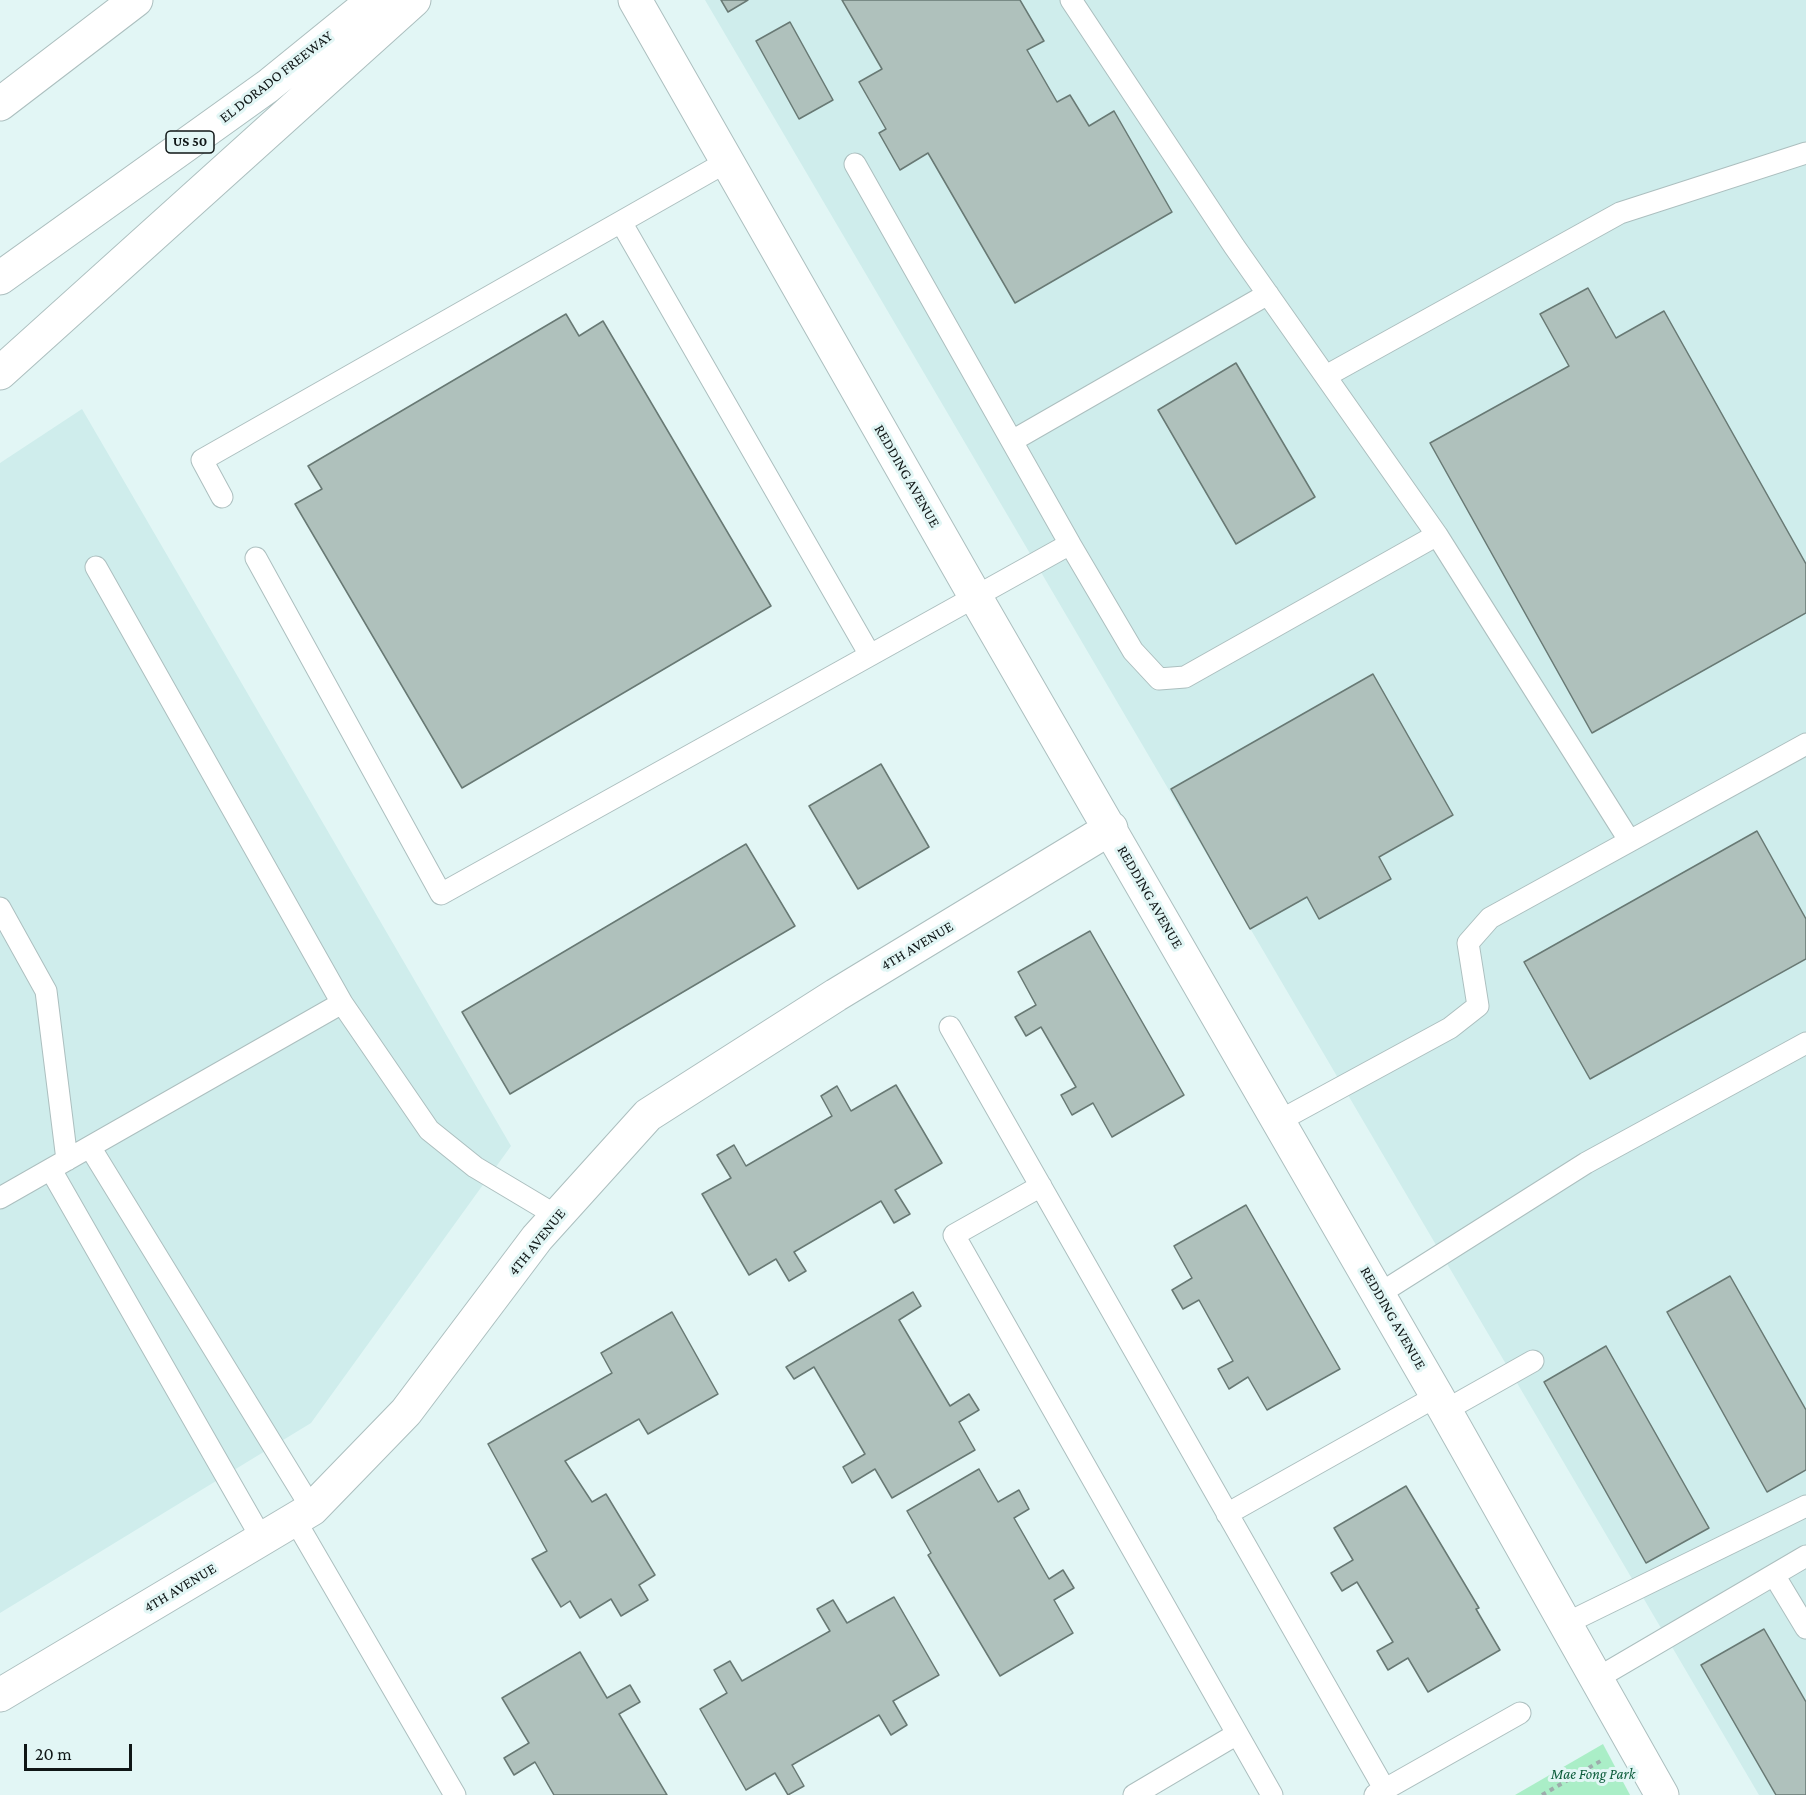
<!DOCTYPE html>
<style>
body{margin:0}
#map{position:relative;width:1806px;height:1795px;overflow:hidden;background:#e2f6f5;font-family:"Crimson Pro",serif}
canvas{display:block}
.scale{position:absolute;left:24px;top:1744px;width:108px;height:27px;box-sizing:border-box;border:3px solid #0f1616;border-top:0;padding-left:8px;font-size:18px;line-height:21px;white-space:nowrap;color:#0f1616;-webkit-text-stroke:4px #e2f6f5;paint-order:stroke}
</style>
<div id="map">
<canvas width="1806" height="1795"></canvas>
<div class="scale">20 m</div>
</div>
<script>
const context = document.querySelector('canvas').getContext('2d');
context.lineJoin = 'round';
function fillPath(path, color) {
  context.fillStyle = color;
  context.fill(path, 'evenodd');
}
function toPath(rows) {
  const path = new Path2D();
  for (const r of rows) {
    path.moveTo(r[0], r[1]);
    for (let i = 2; i < r.length; i += 2) path.lineTo(r[i], r[i + 1]);
  }
  return path;
}
function strokePath(path, color, width, dash) {
  context.strokeStyle = color;
  context.lineWidth = width;
  context.lineCap = dash ? 'butt' : 'round';
  context.setLineDash(dash || []);
  context.stroke(path);
}
function write(font, color, halo, rows, align = 'center') {
  context.font = font + ' "Crimson Pro",serif';
  context.lineWidth = 6;
  context.setLineDash([]);
  context.textBaseline = 'middle';
  context.strokeStyle = halo;
  context.fillStyle = color;
  for (const [text, x, y, turn = 0] of rows) {
    context.save();
    context.translate(x, y);
    context.rotate((+turn || 0) * Math.PI / 180);
    context.textAlign = isNaN(turn) ? turn : align;
    if (halo) context.strokeText(text, 0, 0);
    context.fillText(text, 0, 0);
    context.restore();
  }
}
const built = toPath([
 [705,0,1806,0,1806,1795,1759,1795],
 [82,409,511,1146,311,1423,0,1613,0,463]
]);
const green = toPath([
 [1603,1744,1630,1795,1515,1795]
]);
const building = toPath([
 [721,0,748,0,728,12,721,0],
 [842,0,1020,0,1044,41,1027,50,1057,102,1070,95,1089,126,1114,111,1172,212,1015,303,928,153,900,170,879,133,886,129,859,82,882,69,842,0],
 [790,22,833,100,799,119,756,41,790,22],
 [1588,288,1616,338,1664,311,1806,564,1806,613,1592,733,1430,443,1569,366,1540,314,1588,288],
 [566,314,579,336,603,321,771,606,462,788,295,504,322,489,308,466,566,314],
 [1236,363,1315,497,1236,544,1158,410,1236,363],
 [1373,674,1453,815,1379,857,1391,879,1319,919,1307,897,1250,929,1171,789,1373,674],
 [881,764,929,847,858,889,809,806,881,764],
 [1757,831,1806,919,1806,959,1590,1079,1524,962,1757,831],
 [746,844,795,926,510,1094,462,1012,746,844],
 [1090,931,1184,1095,1112,1137,1093,1103,1072,1115,1061,1095,1076,1087,1041,1027,1026,1036,1015,1017,1036,1005,1018,972,1090,931],
 [896,1085,942,1163,895,1190,910,1214,894,1223,881,1201,794,1252,806,1271,789,1281,776,1259,749,1275,702,1194,731,1178,717,1155,734,1145,746,1166,832,1116,821,1096,837,1086,851,1111,896,1085],
 [1246,1205,1340,1369,1267,1410,1248,1377,1229,1389,1218,1369,1233,1361,1199,1300,1183,1309,1172,1290,1192,1278,1174,1246,1246,1205],
 [1730,1276,1806,1410,1806,1470,1767,1492,1667,1312,1730,1276],
 [913,1292,921,1306,899,1320,950,1406,969,1394,979,1410,959,1422,975,1450,892,1498,875,1469,852,1483,843,1467,865,1454,814,1367,794,1379,786,1367,913,1292],
 [672,1312,718,1394,648,1434,639,1419,565,1461,592,1502,606,1494,655,1575,639,1585,648,1600,621,1616,611,1599,580,1618,570,1601,561,1607,532,1559,547,1551,488,1444,612,1373,601,1353,672,1312],
 [1606,1346,1709,1528,1646,1563,1544,1382,1606,1346],
 [979,1469,998,1502,1019,1490,1029,1509,1014,1518,1049,1579,1063,1570,1074,1588,1054,1600,1073,1633,1000,1676,928,1555,931,1553,907,1511,979,1469],
 [1406,1486,1479,1608,1476,1609,1500,1650,1428,1692,1408,1658,1388,1670,1377,1651,1393,1642,1357,1582,1342,1591,1331,1573,1353,1560,1334,1528,1406,1486],
 [894,1597,939,1675,893,1701,907,1725,891,1735,879,1715,792,1765,804,1786,788,1795,775,1773,746,1790,700,1709,727,1693,714,1670,730,1661,742,1681,830,1631,817,1609,833,1600,847,1623,894,1597],
 [1764,1629,1806,1702,1806,1795,1776,1795,1701,1665,1764,1629],
 [580,1652,607,1698,630,1685,640,1702,619,1714,667,1795,554,1795,535,1762,514,1775,504,1758,529,1743,502,1698,580,1652]
]);
const path = toPath([
 [1542,1795,1604,1759]
]);
const service = toPath([
 [1071,0,1234,246,1437,535,1629,840],
 [621,222,870,655],
 [1326,376,1620,213,1806,153],
 [1012,441,1268,294],
 [222,497,202,460,728,161],
 [1070,544,1133,651,1159,679,1185,677,1437,535],
 [256,558,441,894,1070,544,855,164],
 [96,567,342,1003,429,1130,475,1167,557,1216],
 [0,908,46,991,67,1160],
 [950,1027,1385,1790],
 [1279,1121,1450,1028,1478,1006,1468,943,1490,918,1806,744],
 [90,1147,312,1509],
 [51,1170,262,1539],
 [1041,1186,954,1235,1272,1795],
 [0,1198,342,1003],
 [1379,1294,1586,1163,1806,1043],
 [1446,1410,1533,1361],
 [1227,1514,1437,1396],
 [295,1520,455,1795],
 [1774,1575,1806,1628],
 [1565,1624,1806,1506],
 [1596,1679,1806,1556],
 [1134,1795,1237,1734],
 [1375,1795,1520,1713]
]);
const minor = toPath([
 [635,0,975,596,1437,1396,1662,1795],
 [0,1695,312,1509,406,1412,537,1238,648,1115,836,995,1111,828]
]);
const motorway = toPath([
 [0,104,136,0],
 [0,278,268,86,374,0],
 [0,373,414,0]
]);
const shields = [
 [190,142,48]
];
const shieldNames = [
 ["US 50",190,142]
];
const streetNames = [
 ["EL DORADO FREEWAY",276,77,-38],
 ["REDDING AVENUE",907,476,60],
 ["REDDING AVENUE",1150,897,60],
 ["4TH AVENUE",917,946,-31],
 ["4TH AVENUE",537,1242,-51],
 ["REDDING AVENUE",1393,1318,60],
 ["4TH AVENUE",180,1588,-31]
];
const parkNames = [
 ["Mae Fong Park",1593,1774]
];
fillPath(built, '#cfedec');
fillPath(green, '#aaeec7');
fillPath(building, '#afc1bc');
strokePath(building, '#687974', 1.5);
strokePath(service, '#acbfbf', 23);
strokePath(minor, '#acbfbf', 35);
strokePath(motorway, '#acbfbf', 35);
strokePath(path, '#9dadac', 4, [4.5, 4.5]);
strokePath(service, '#fff', 21);
strokePath(minor, '#fff', 33);
strokePath(motorway, '#fff', 33);
for (const [x, y, w] of shields) {
  const box = new Path2D();
  box.roundRect(x - w / 2, y - 11, w, 22, 4.5);
  context.fillStyle = '#e2f6f5';
  context.fill(box);
  strokePath(box, '#0f1616', 1.5);
}
write('bold 14px', '#0f1616', null, shieldNames);
write('15px', '#0f1616', '#e2f6f5', streetNames);
write('italic 15px', '#0d5d3c', '#e2f6f5', parkNames);
</script>
